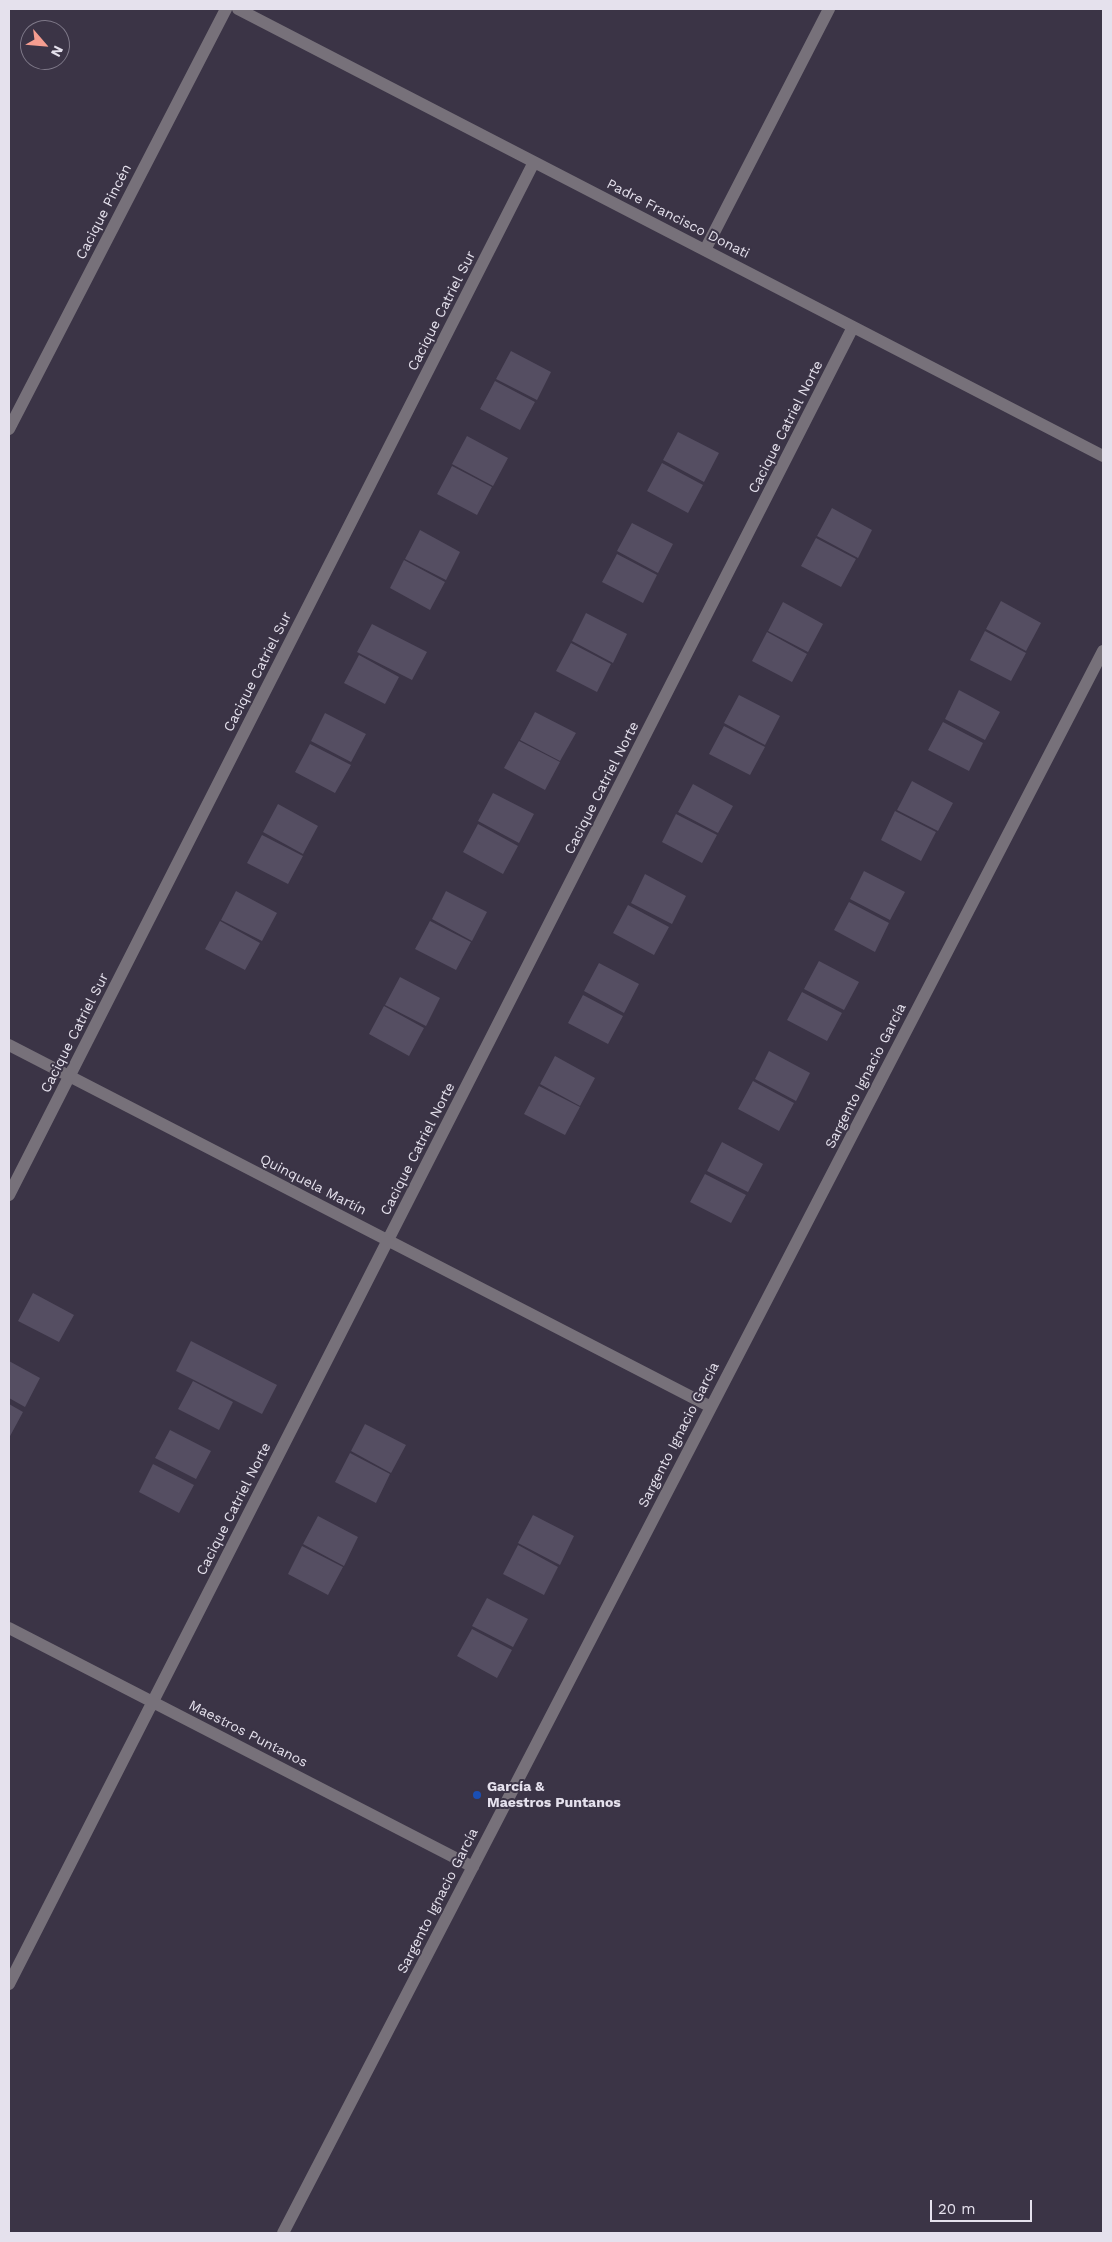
<!DOCTYPE html>
<meta charset="utf-8">
<style>
body{margin:0}
#map{position:relative;width:1112px;height:2242px;overflow:hidden;background:#3b3446;font-family:"Work Sans",sans-serif}
canvas{display:block}
.frame{position:absolute;inset:0;border:10px solid #e5e1ed;pointer-events:none}
.north{position:absolute;left:20px;top:20px;width:50px;height:50px;box-sizing:border-box;background:#3b3446;border:1px solid #7f7989;border-radius:50%;rotate:117deg;font-size:14px;font-weight:700;line-height:20px;text-align:center;color:#e5e1ed}
.north::after{content:'';display:block;margin:auto;width:18px;height:22px;background:#f59d90;clip-path:polygon(50% 0,100% 100%,50% 72%,0 100%)}
.scale{position:absolute;left:930px;top:2200px;width:102px;height:22px;box-sizing:border-box;border:2px solid #e5e1ed;border-top:0;padding-left:6px;font-size:15px;line-height:18px;white-space:nowrap;color:#e5e1ed;-webkit-text-stroke:4px #3b3446;paint-order:stroke}
</style>
<div id="map">
<canvas width="1112" height="2242"></canvas>
<div class="frame"></div>
<div class="north">N</div>
<div class="scale">20 m</div>
</div>
<script>
const context = document.querySelector('canvas').getContext('2d');
context.lineJoin = 'round';
function fillPath(path, color) {
  context.fillStyle = color;
  context.fill(path, 'evenodd');
}
function toPath(rows) {
  const path = new Path2D();
  for (const r of rows) {
    path.moveTo(r[0], r[1]);
    for (let i = 2; i < r.length; i += 2) path.lineTo(r[i], r[i + 1]);
  }
  return path;
}
function strokePath(path, color, width, dash) {
  context.strokeStyle = color;
  context.lineWidth = width;
  context.lineCap = dash ? 'butt' : 'round';
  context.setLineDash(dash || []);
  context.stroke(path);
}
function write(font, color, halo, rows, align = 'center') {
  context.font = font + ' "Work Sans",sans-serif';
  context.lineWidth = 4;
  context.setLineDash([]);
  context.textBaseline = 'middle';
  context.strokeStyle = halo;
  context.fillStyle = color;
  for (const [text, x, y, turn = 0] of rows) {
    context.save();
    context.translate(x, y);
    context.rotate((+turn || 0) * Math.PI / 180);
    context.textAlign = isNaN(turn) ? turn : align;
    if (halo) context.strokeText(text, 0, 0);
    context.fillText(text, 0, 0);
    context.restore();
  }
}
const building = toPath([
 [511,351,551,372,537,400,496,379],
 [495,381,535,402,520,430,480,409],
 [678,432,719,453,704,482,663,460],
 [467,436,508,458,493,486,452,464],
 [662,463,703,485,688,513,647,491],
 [452,466,492,487,477,515,437,494],
 [832,508,872,530,858,558,817,536],
 [632,523,673,544,658,573,617,551],
 [420,530,460,552,446,580,405,559],
 [816,538,856,559,841,587,801,566],
 [617,554,657,575,643,603,602,582],
 [404,560,445,582,430,610,390,588],
 [1001,601,1041,623,1026,651,986,629],
 [783,602,823,624,808,652,768,631],
 [586,613,627,634,613,663,572,641],
 [372,624,427,652,412,680,357,652],
 [985,631,1026,653,1011,681,970,660],
 [767,632,807,654,792,682,752,661],
 [571,643,611,664,597,692,556,671],
 [359,655,399,677,385,704,344,683],
 [959,690,1000,712,985,740,945,719],
 [739,695,780,716,765,745,724,723],
 [535,712,576,733,560,761,520,740],
 [325,713,366,734,351,762,311,741],
 [943,722,983,743,969,771,928,750],
 [724,726,765,747,750,775,709,754],
 [519,741,560,762,545,790,504,768],
 [310,744,351,765,335,793,295,772],
 [912,781,953,803,938,831,897,810],
 [693,784,733,806,718,833,678,812],
 [493,793,534,814,519,843,478,821],
 [278,804,318,826,303,854,263,832],
 [895,811,936,832,921,861,881,840],
 [676,814,717,835,702,863,662,842],
 [478,824,518,846,503,874,463,852],
 [262,835,303,856,288,884,247,863],
 [864,871,905,892,890,920,850,899],
 [645,874,686,896,672,924,631,903],
 [236,891,277,913,262,941,221,920],
 [446,891,487,912,472,941,432,919],
 [849,902,889,923,875,952,834,930],
 [628,905,669,927,654,955,613,933],
 [220,921,260,943,245,970,205,949],
 [430,921,471,942,456,970,415,949],
 [819,961,859,982,844,1010,804,989],
 [599,963,639,984,624,1013,584,991],
 [400,977,440,998,426,1026,385,1005],
 [802,992,842,1013,827,1041,787,1020],
 [583,995,623,1016,608,1044,568,1023],
 [384,1006,424,1028,409,1056,369,1034],
 [769,1051,810,1073,796,1101,755,1079],
 [555,1056,595,1078,580,1106,540,1084],
 [753,1081,794,1103,779,1131,738,1109],
 [539,1086,580,1107,565,1135,524,1114],
 [722,1142,763,1164,748,1192,707,1171],
 [705,1174,746,1195,731,1223,690,1202],
 [33,1293,74,1315,59,1342,18,1321],
 [191,1341,277,1385,262,1414,176,1371],
 [9,1361,40,1378,25,1407,9,1398],
 [193,1381,233,1402,219,1430,178,1409],
 [9,1404,23,1412,9,1438],
 [365,1424,406,1445,391,1473,351,1451],
 [170,1430,211,1451,196,1479,155,1458],
 [350,1453,390,1474,376,1503,335,1482],
 [153,1464,194,1485,179,1513,139,1492],
 [533,1515,574,1536,560,1565,518,1543],
 [318,1516,358,1537,344,1566,303,1544],
 [518,1545,558,1567,544,1595,503,1574],
 [302,1546,343,1567,328,1595,288,1574],
 [487,1598,528,1619,513,1647,472,1626],
 [472,1629,512,1650,497,1678,457,1656]
]);
const minor = toPath([
 [238,9,1103,456],
 [705,250,829,9],
 [9,429,226,9],
 [9,1045,711,1407],
 [9,1195,534,162],
 [9,1628,473,1867],
 [9,1984,853,327],
 [283,2233,1103,651]
]);
const markers = [
 [477,1795,5,"#1a4fb4"]
];
const streetNames = [
 ["Cacique Pincén",104,212,-63],
 ["Padre Francisco Donati",678,219,27],
 ["Cacique Catriel Sur",442,311,-63],
 ["Cacique Catriel Norte",786,427,-63],
 ["Cacique Catriel Sur",258,672,-63],
 ["Cacique Catriel Norte",602,788,-63],
 ["Cacique Catriel Sur",75,1033,-63],
 ["Sargento Ignacio García",866,1076,-63],
 ["Cacique Catriel Norte",418,1149,-63],
 ["Quinquela Martín",313,1185,27],
 ["Sargento Ignacio García",679,1435,-63],
 ["Cacique Catriel Norte",234,1509,-63],
 ["Maestros Puntanos",248,1734,27],
 ["Sargento Ignacio García",438,1901,-63]
];
const poiNames = [
 ["García &",487,1787],
 ["Maestros Puntanos",487,1803]
];
fillPath(building, '#554e62');
strokePath(minor, '#77717a', 12);
for (const [x, y, r, color] of markers) {
  const dot = new Path2D();
  dot.arc(x, y, r, 0, 2 * Math.PI);
  context.fillStyle = color;
  context.fill(dot);
  strokePath(dot, '#3b3446', 2);
}
write('14px', '#e5e1ed', '#3b3446', streetNames);
write('bold 14px', '#e5e1ed', '#3b3446', poiNames, 'left');
</script>
